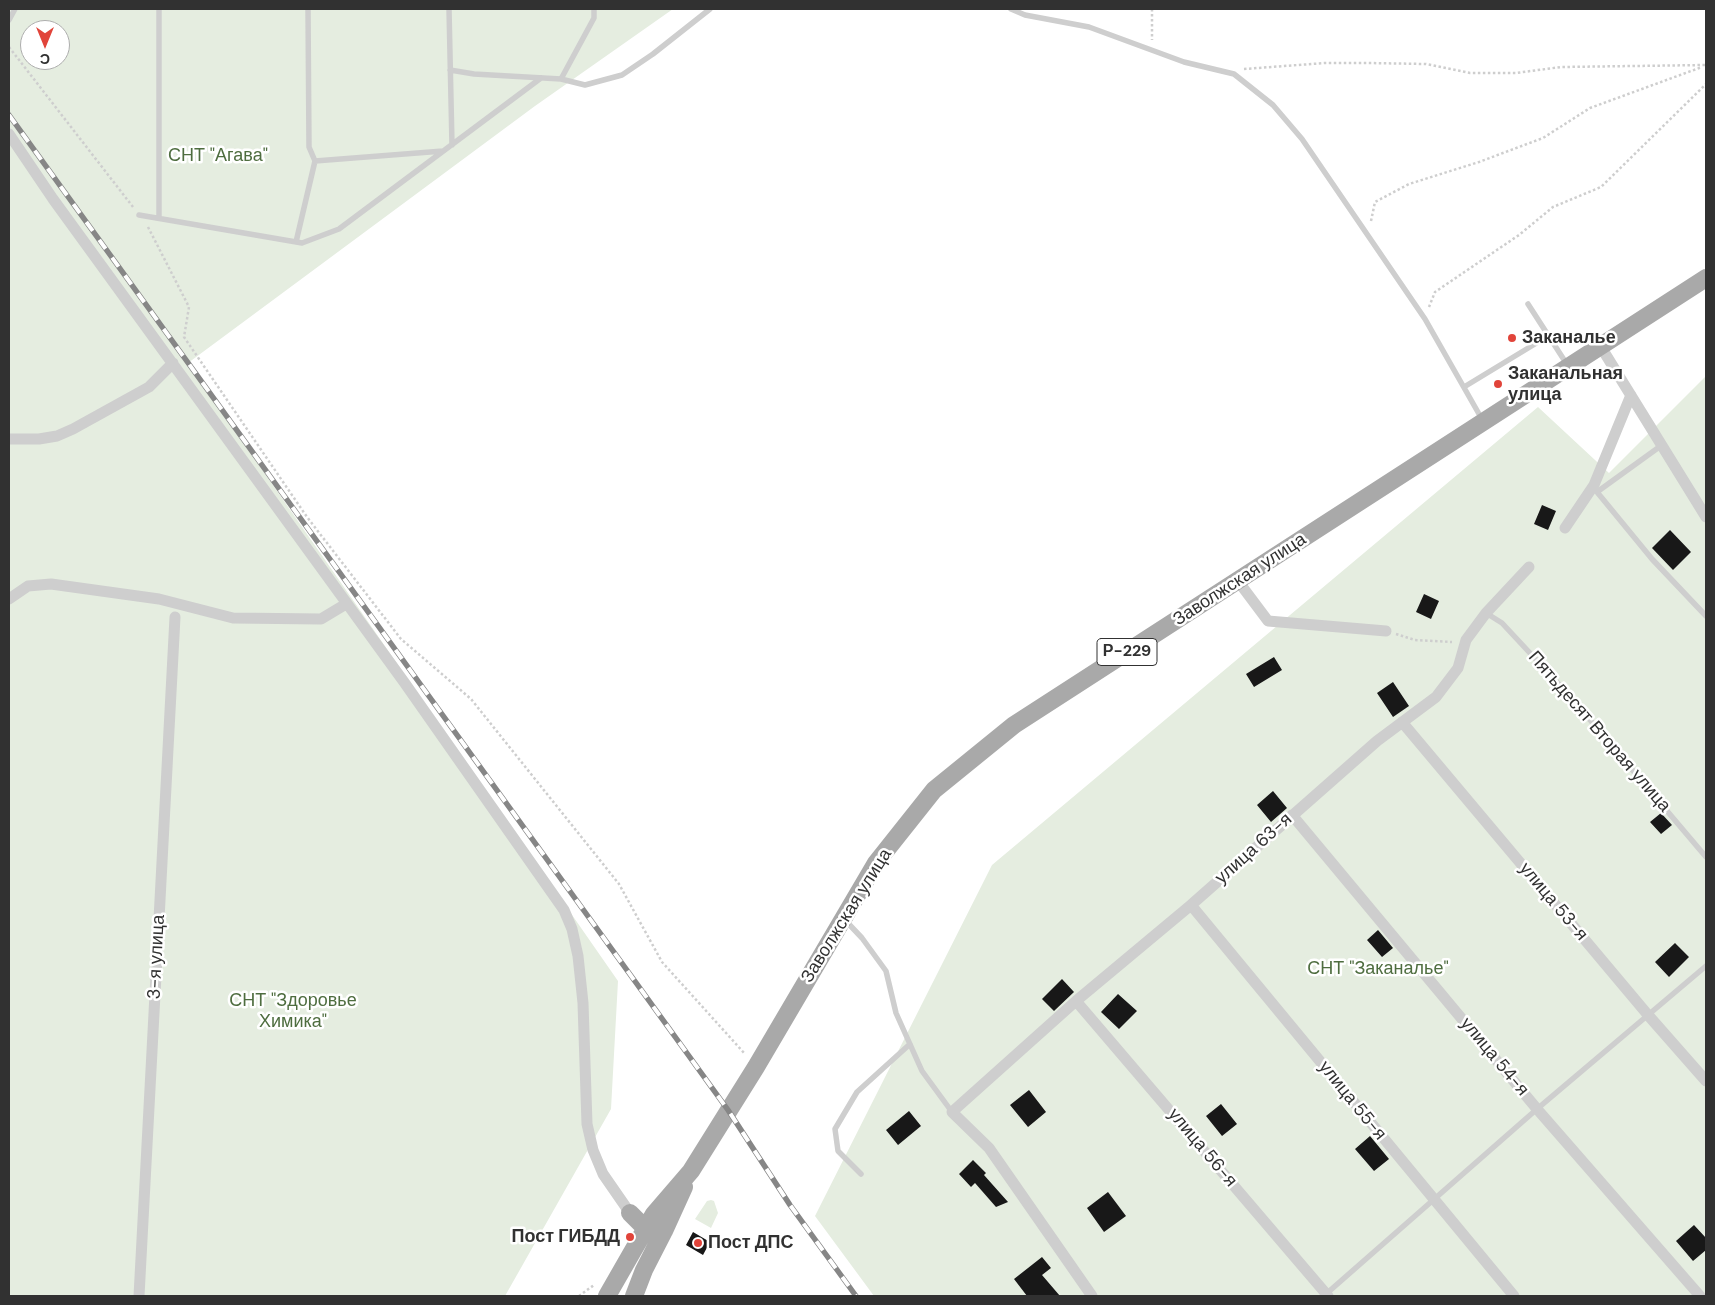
<!DOCTYPE html>
<meta charset="utf-8">
<style>
body{margin:0}
#map{position:relative;width:1715px;height:1305px;overflow:hidden;background:#fff;font-family:"DM Sans",sans-serif}
canvas{display:block}
.frame{position:absolute;inset:0;border:10px solid #313131;pointer-events:none}
.north{position:absolute;left:20px;top:20px;width:50px;height:50px;box-sizing:border-box;background:#fff;border:1px solid #adadad;border-radius:50%;rotate:180deg;font-size:14px;font-weight:700;line-height:20px;text-align:center;color:#313131}
.north::after{content:'';display:block;margin:auto;width:18px;height:22px;background:#e1443a;clip-path:polygon(50% 0,100% 100%,50% 72%,0 100%)}
</style>
<div id="map">
<canvas width="1715" height="1305"></canvas>
<div class="frame"></div>
<div class="north">С</div>
</div>
<script>
const context = document.querySelector('canvas').getContext('2d');
context.lineJoin = 'round';
function fillPath(path, color) {
  context.fillStyle = color;
  context.fill(path, 'evenodd');
}
function toPath(rows) {
  const path = new Path2D();
  for (const r of rows) {
    path.moveTo(r[0], r[1]);
    for (let i = 2; i < r.length; i += 2) path.lineTo(r[i], r[i + 1]);
  }
  return path;
}
function strokePath(path, color, width, dash) {
  context.strokeStyle = color;
  context.lineWidth = width;
  context.lineCap = dash ? 'butt' : 'round';
  context.setLineDash(dash || []);
  context.stroke(path);
}
function write(font, color, halo, rows, align = 'center') {
  context.font = font + ' "DM Sans",sans-serif';
  context.lineWidth = 5;
  context.setLineDash([]);
  context.textBaseline = 'middle';
  context.strokeStyle = halo;
  context.fillStyle = color;
  for (const [text, x, y, turn = 0] of rows) {
    context.save();
    context.translate(x, y);
    context.rotate((+turn || 0) * Math.PI / 180);
    context.textAlign = isNaN(turn) ? turn : align;
    if (halo) context.strokeText(text, 0, 0);
    context.fillText(text, 0, 0);
    context.restore();
  }
}
const green = toPath([
 [9,9,673,9,535,106,188,363,618,981,611,1109,505,1296,9,1296],
 [30,30,60,30,60,60,30,60],
 [1706,376,1706,1296,874,1296,815,1216,992,865,1538,407,1609,473],
 [711,1200,714,1201,718,1213,711,1228,695,1219,707,1201]
]);
const building = toPath([
 [1542,505,1556,511,1548,530,1534,524],
 [1670,530,1691,552,1673,570,1652,548],
 [1424,594,1439,601,1431,619,1416,612],
 [1274,657,1282,670,1254,687,1246,674],
 [1393,682,1409,706,1393,717,1377,693],
 [1273,791,1287,808,1271,822,1257,805],
 [1661,813,1672,825,1661,834,1650,822],
 [1378,930,1393,948,1382,957,1367,940],
 [1675,943,1689,957,1669,977,1655,962],
 [1062,979,1074,992,1054,1011,1042,999],
 [1118,994,1137,1011,1119,1029,1101,1012],
 [1029,1090,1046,1112,1028,1127,1010,1105],
 [1221,1104,1237,1124,1222,1136,1206,1116],
 [909,1111,921,1126,898,1145,886,1130],
 [1370,1136,1389,1159,1374,1171,1355,1149],
 [973,1160,986,1173,984,1175,1008,1202,996,1207,975,1183,971,1187,959,1174],
 [1108,1192,1126,1216,1104,1232,1087,1208],
 [1694,1225,1706,1238,1706,1250,1693,1261,1676,1241],
 [693,1232,710,1242,703,1255,686,1245],
 [1042,1257,1051,1268,1042,1275,1060,1296,1027,1296,1014,1279]
]);
const path = toPath([
 [1152,9,1152,40],
 [9,47,133,207],
 [1244,69,1325,63,1367,63,1426,64,1470,73,1516,73,1561,67,1706,65],
 [1371,221,1375,202,1409,184,1479,162,1543,138,1590,108,1702,67],
 [148,227,189,307,184,337,307,517,401,639,471,699,619,884,662,962,745,1054],
 [1429,307,1435,292,1519,235,1553,207,1601,187,1706,84],
 [1396,634,1415,640,1452,642],
 [579,1296,594,1285]
]);
const service = toPath([
 [159,9,159,218],
 [449,9,452,145],
 [1011,9,1025,15,1089,27,1184,62,1234,74,1273,105,1302,139,1425,319,1483,421],
 [9,20,15,9],
 [450,70,474,74,561,79,585,85,622,75,653,54,710,9],
 [561,79,594,18,594,9],
 [315,161,443,151],
 [139,215,302,243,339,229,541,78],
 [296,242,315,161,309,147,308,9],
 [1528,304,1568,366],
 [1464,387,1548,336],
 [1594,485,1597,492,1652,559,1706,616],
 [1597,492,1662,445],
 [1486,613,1502,623,1569,695,1706,857],
 [845,920,862,938,886,971,896,1013,922,1071,952,1112],
 [861,1174,838,1151,835,1129,857,1092,910,1044],
 [1326,1294,1537,1109,1706,966]
]);
const minor = toPath([
 [9,134,53,199,404,682,564,910,572,929,578,956,583,1003,587,1124,593,1150,603,1174,630,1213],
 [1601,347,1706,517],
 [9,439,39,439,57,436,73,429,149,387,173,363],
 [1565,528,1594,485,1631,395],
 [1238,581,1268,621,1386,631],
 [9,599,28,586,51,584,159,599,233,618,321,619,346,604],
 [1402,722,1648,1015,1706,1081],
 [1292,815,1537,1109,1700,1296],
 [1191,905,1514,1296],
 [1076,1001,1328,1296],
 [139,1296,175,617],
 [1092,1296,989,1148,952,1112,1076,1001,1191,905,1377,741,1436,697,1458,668,1466,640,1486,613,1529,567]
]);
const primary = toPath([
 [630,1213,653,1236],
 [607,1296,654,1214,691,1171,756,1067,876,863,934,790,1014,725,1706,278],
 [634,1296,644,1270,664,1231,684,1187]
]);
const rail = toPath([
 [9,115,728,1110,790,1205,856,1296]
]);
const markers = [
 [1512,338,5,"#e1443a"],
 [1498,384,5,"#e1443a"],
 [630,1237,5,"#e1443a"],
 [698,1243,5,"#e1443a"]
];
const shields = [
 [1127,652,60]
];
const shieldNames = [
 ["Р-229",1127,652]
];
const parkNames = [
 ["СНТ \"Агава\"",218,156],
 ["СНТ \"Заканалье\"",1378,969],
 ["СНТ \"Здоровье",293,1001],
 ["Химика\"",293,1022]
];
const poiNames = [
 ["Заканалье",1522,338],
 ["Заканальная",1508,374],
 ["улица",1508,395],
 ["Пост ГИБДД",620,1237,"right"],
 ["Пост ДПС",708,1243]
];
const streetNames = [
 ["Заволжская улица",1240,580,-33],
 ["Пятьдесят Вторая улица",1599,732,49],
 ["улица 63-я",1254,849,-42],
 ["улица 53-я",1553,902,50],
 ["Заволжская улица",847,916,-58],
 ["3-я улица",157,957,-87],
 ["улица 54-я",1494,1057,50],
 ["улица 55-я",1352,1101,51],
 ["улица 56-я",1202,1148,50]
];
fillPath(green, '#e5ede0');
fillPath(building, '#181818');
strokePath(path, '#cecece', 2.5, [2.5, 2.5]);
strokePath(service, '#cecece', 5.5);
strokePath(minor, '#cecece', 11);
strokePath(primary, '#a9a9a9', 18);
strokePath(rail, '#868686', 5.5);
strokePath(rail, '#fff', 4, [11]);
for (const [x, y, r, color] of markers) {
  const dot = new Path2D();
  dot.arc(x, y, r, 0, 2 * Math.PI);
  context.fillStyle = color;
  context.fill(dot);
  strokePath(dot, '#fff', 2);
}
for (const [x, y, w] of shields) {
  const box = new Path2D();
  box.roundRect(x - w / 2, y - 13.5, w, 27, 4);
  context.fillStyle = '#fff';
  context.fill(box);
  strokePath(box, '#313131', 1);
}
write('bold 16px', '#313131', null, shieldNames);
write('18px', '#4e6d3f', '#fff', parkNames);
write('bold 18px', '#313131', '#fff', poiNames, 'left');
write('18px', '#313131', '#fff', streetNames);
</script>
